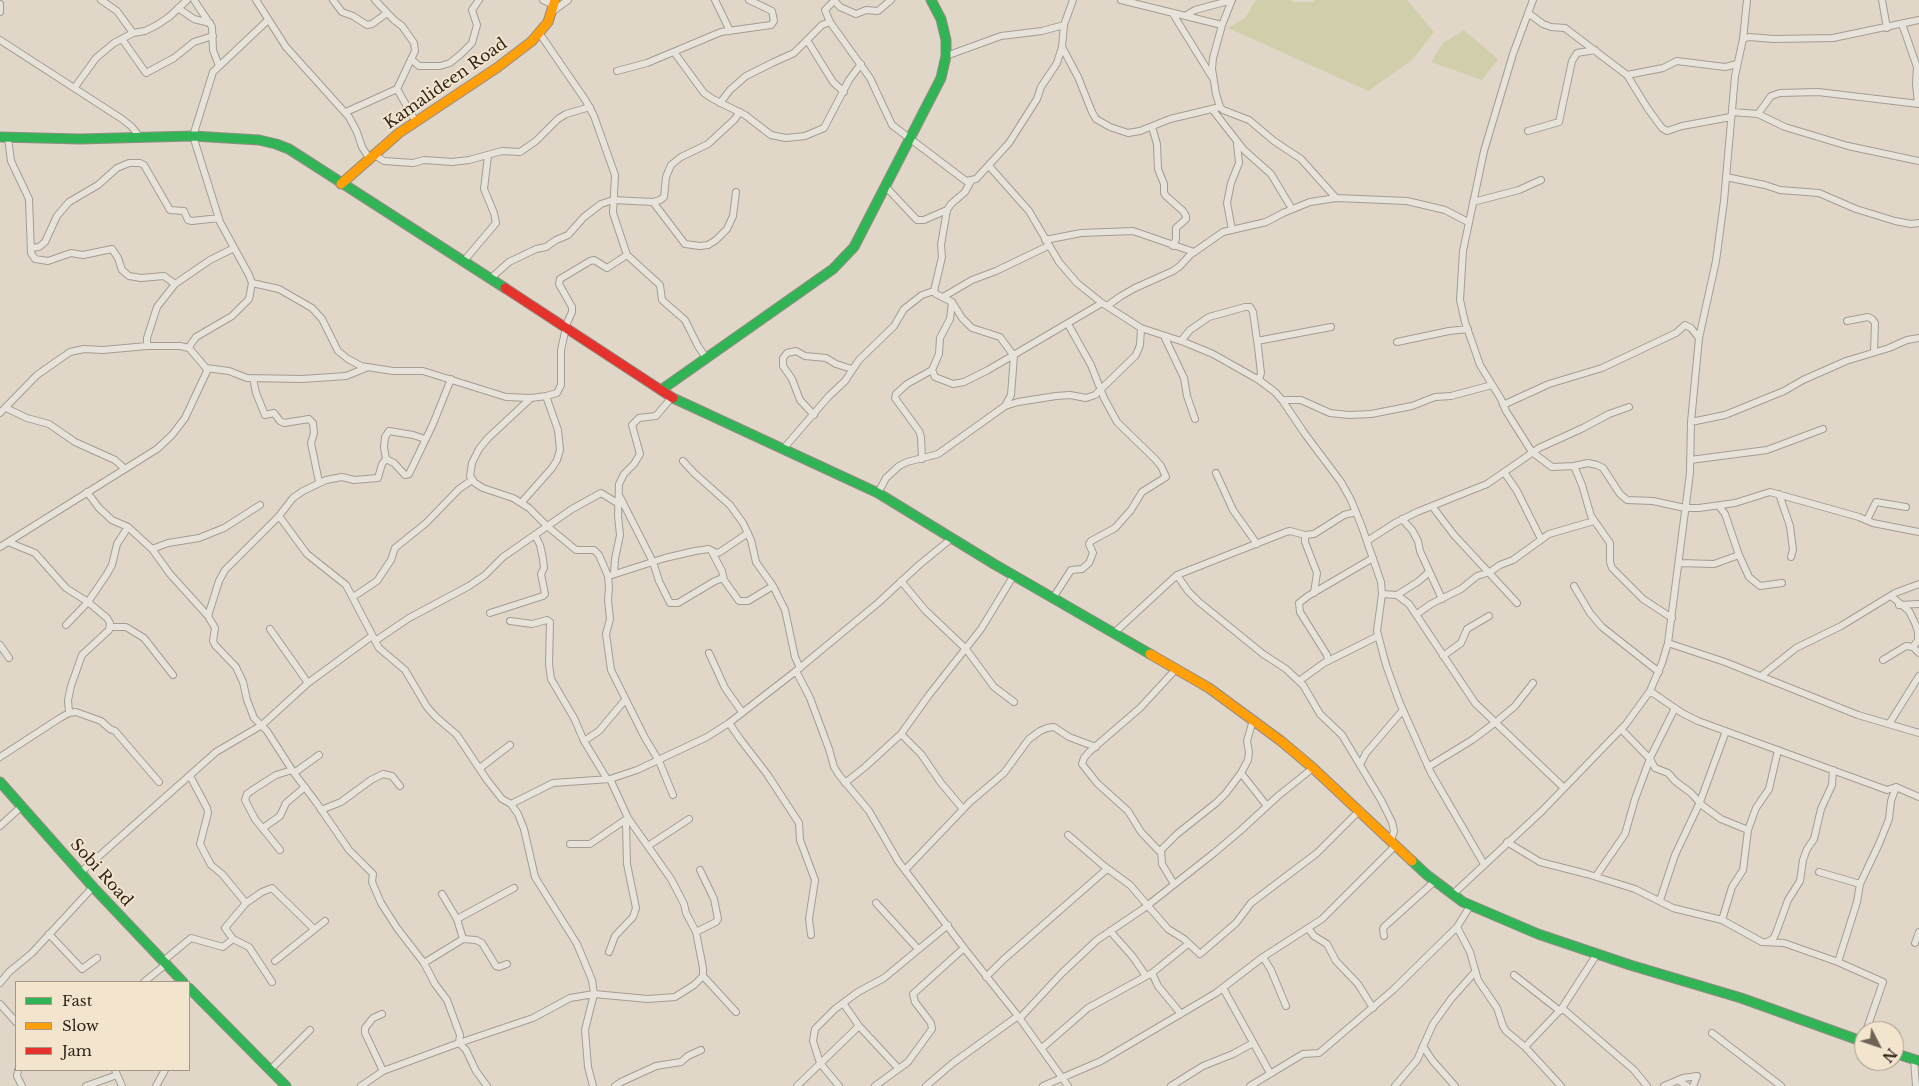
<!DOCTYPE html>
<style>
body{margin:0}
#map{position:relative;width:1919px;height:1086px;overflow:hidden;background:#e0d7c8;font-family:"Libre Baskerville",serif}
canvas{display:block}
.legend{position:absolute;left:15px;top:981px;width:175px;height:90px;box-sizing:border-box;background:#f3e5cd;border:1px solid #a69886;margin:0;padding:6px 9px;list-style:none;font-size:15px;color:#32251c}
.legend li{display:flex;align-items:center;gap:10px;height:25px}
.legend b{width:25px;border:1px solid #a69886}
.north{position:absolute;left:1854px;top:1021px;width:50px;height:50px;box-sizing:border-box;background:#f3e5cd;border:1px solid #a69886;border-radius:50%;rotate:131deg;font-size:14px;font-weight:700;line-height:20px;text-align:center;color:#32251c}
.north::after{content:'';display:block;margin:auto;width:18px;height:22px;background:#6f6358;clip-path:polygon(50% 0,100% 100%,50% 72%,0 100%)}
</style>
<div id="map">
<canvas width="1919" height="1086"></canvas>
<ul class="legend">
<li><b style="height:6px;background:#30b455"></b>Fast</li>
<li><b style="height:6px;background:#ff9f0a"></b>Slow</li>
<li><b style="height:6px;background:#e5322d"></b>Jam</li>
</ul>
<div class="north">N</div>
</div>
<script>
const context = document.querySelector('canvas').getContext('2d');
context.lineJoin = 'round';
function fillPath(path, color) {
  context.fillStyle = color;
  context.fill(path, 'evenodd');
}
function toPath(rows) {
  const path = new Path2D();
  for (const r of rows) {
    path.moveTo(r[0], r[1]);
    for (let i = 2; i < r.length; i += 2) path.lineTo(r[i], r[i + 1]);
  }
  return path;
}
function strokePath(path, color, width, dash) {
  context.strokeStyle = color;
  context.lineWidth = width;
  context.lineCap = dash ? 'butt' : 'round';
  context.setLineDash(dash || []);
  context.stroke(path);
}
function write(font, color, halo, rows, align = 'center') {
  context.font = font + ' "Libre Baskerville",serif';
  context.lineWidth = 4;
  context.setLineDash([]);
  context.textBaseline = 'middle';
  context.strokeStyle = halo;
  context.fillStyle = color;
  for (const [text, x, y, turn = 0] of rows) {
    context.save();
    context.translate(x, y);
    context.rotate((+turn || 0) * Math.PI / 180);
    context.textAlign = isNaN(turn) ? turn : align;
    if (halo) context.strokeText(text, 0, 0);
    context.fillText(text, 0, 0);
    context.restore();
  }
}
const green = toPath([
 [1256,0,1292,0,1293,2,1314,2,1315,0,1407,0,1434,32,1412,60,1368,91,1228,28,1245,18],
 [1464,30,1498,59,1482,80,1431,62,1443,43]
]);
const street = toPath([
 [101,0,117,11,133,33],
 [194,0,212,27,213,50,219,66],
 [256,0,286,47,349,117,357,132,362,147,369,158],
 [333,0,342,12,353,16,367,25,372,24,387,13],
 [375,0,394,20,402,26,414,43,415,51,397,89,416,122],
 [543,0,554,5],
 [715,0,730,31],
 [834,0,840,7,856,14,866,10,878,11,891,0],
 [1121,0,1222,25],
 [1232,0,1222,25,1213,58,1212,69,1216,94,1220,107,1223,110,1249,120,1274,141,1301,159,1336,198],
 [1533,0,1513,54,1484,151,1463,251,1460,300,1465,322,1480,365,1501,399,1506,411,1532,452,1552,467,1574,466,1588,463,1597,465,1603,468,1620,494,1627,500,1653,501,1685,508,1699,508,1735,503,1770,492,1859,517,1873,523,1919,532],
 [1882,0,1887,28],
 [834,1,825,10,830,22,870,78,892,125,966,181,976,179,1009,143,1037,99,1041,87,1057,63,1062,47,1064,25,1073,0],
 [0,4,0,12],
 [178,8,194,19,210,23],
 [553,11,568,0],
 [1528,13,1543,24,1551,27,1565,28,1627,75,1663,68,1677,61,1725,67,1737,64],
 [1173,14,1212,77],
 [1185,16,1195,10,1232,0],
 [1902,24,1917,67,1916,84,1918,104],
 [540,34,586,101,594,116,615,175,613,213,627,255,660,285,662,300,685,320,698,346,706,358],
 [122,39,146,73,174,58,194,42,213,36],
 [1743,39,1749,37,1774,39,1833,38,1919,20],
 [0,40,122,119,132,127,139,136],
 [807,40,833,82,844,92],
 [1062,47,1078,77,1092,112,1096,119,1110,127,1128,133,1140,131,1170,119,1220,107],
 [674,52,704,93,713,99,745,115,771,135,786,138,805,136,824,128,849,80,861,64],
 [946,56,1001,36,1042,31,1064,25],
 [411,59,419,66,440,66,450,63,461,54,472,43,477,25,472,10,479,0],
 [617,71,647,63,721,32,771,25,774,21,772,11,749,0],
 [1627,75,1648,109,1662,128,1667,131,1682,126,1731,117],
 [75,87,96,58,114,43,133,33,145,31,157,25,169,17,187,0],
 [720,103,730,90,746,76,772,63,794,53,822,25,830,22],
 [1212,109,1244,150,1271,174,1292,209],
 [346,112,397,89],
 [1732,112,1758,114,1785,127,1848,146,1919,161],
 [1758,114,1771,96,1780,93,1818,92,1919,104],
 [1152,127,1157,144,1158,169,1164,184,1164,193,1166,196,1183,211,1186,216,1186,219,1176,228,1176,239,1173,246],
 [1528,131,1559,122,1572,61,1577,53,1595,50],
 [8,138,11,161,29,199,31,253,35,259,48,261,71,253,83,255,112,249,118,258,122,270,129,276,141,278,164,276,175,284],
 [373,154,384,161,413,163,424,160,452,162,469,160,502,151,520,152,536,141,558,119,566,114,590,107],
 [989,166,1029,211,1059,262,1077,283,1102,303,1141,328,1184,342,1213,354,1259,380,1275,392,1282,400,1305,434,1341,482,1351,500,1362,527,1381,582,1382,594,1377,631,1386,665,1399,701,1431,773,1484,864],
 [1726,177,1765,185,1780,190,1819,193,1856,209,1895,221,1911,224,1919,223],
 [971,181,965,192,951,204,947,210,941,245,942,257,934,291,936,294,952,302,962,318,972,328,1000,337,1014,356,1011,395,1005,406],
 [886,187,917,220,924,220,947,210],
 [653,202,685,244,700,246,708,245,716,240,727,229,733,216,736,192],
 [1473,202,1519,190,1541,180],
 [1232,230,1227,203,1231,183,1239,163,1237,144],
 [1045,240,1081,233,1133,231,1194,252],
 [31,248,39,247,45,242,57,216,69,202,98,185,117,168,129,163,140,163,144,165,170,210,184,211,188,220,192,221,219,218],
 [463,262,496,223,494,213,484,189,488,156],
 [490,279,509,262,536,249,546,247,556,240,568,235,584,217,601,204,613,200,653,202,660,200,664,197,666,177,671,165,681,157,708,144,734,120,740,112],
 [252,283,279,289,312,308,322,319,338,351,348,359,361,366,393,371,423,371,506,397,531,398,546,396,557,393,561,385,561,350,567,323,572,312,572,307,559,284,560,279,590,261,594,260,607,268,627,255],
 [943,297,972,280,996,271,1048,246],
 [952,302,950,319,940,338,939,354,932,370,935,377,953,384,964,382,988,370,1102,303],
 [1107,306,1121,296,1135,288,1173,271,1180,266,1190,255,1223,232,1266,222,1283,213,1310,202,1336,198,1407,201,1445,210,1468,222],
 [1847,321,1868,317,1872,319,1875,323,1874,352],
 [1164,336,1184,378,1187,396,1195,419],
 [1181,341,1190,330,1209,317,1245,307,1250,307,1253,312,1258,347,1261,373,1259,380],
 [1257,341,1331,327],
 [1397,342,1449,331,1468,329],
 [147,346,147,338,157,307,175,284,210,260,234,248],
 [206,368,229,371,247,378,302,379,346,376,366,368],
 [253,378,256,393,265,415,274,413,280,421,284,423,309,419,313,423,314,433,311,443,319,482],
 [531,398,488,438,479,449,472,463,470,476,475,483,483,488,513,498,529,508,547,526,576,550,594,550,599,555,608,576,609,587,608,600,610,619,606,634,611,670,645,738,659,761,673,795],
 [1282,400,1301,400,1330,413,1349,415,1371,414,1412,406,1435,397,1451,396,1492,385],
 [1503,405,1549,384,1602,368,1676,333,1685,325,1691,328,1699,338],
 [6,408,27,418,49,424,75,442,115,460,125,469],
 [0,413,37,375,70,352,84,349,103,350,147,346,180,346,189,348],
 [814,415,800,400,792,379,783,366,783,358,787,353,796,351,805,356,826,358,836,364,852,369],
 [1691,422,1725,415,1784,391,1803,380,1846,361,1889,348,1907,340,1919,338],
 [784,448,829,396,845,381,859,360,894,326,904,309,922,295,934,291],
 [386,459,394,463,405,475,409,474,433,424,451,379],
 [922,459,921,437,919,431,895,398,896,394,907,384,932,370],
 [1690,460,1767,450,1823,429],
 [683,461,694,473,730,505,743,523,751,540,756,562,773,586,785,610,795,657,800,668],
 [1574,466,1582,485,1591,516,1610,543,1610,562,1612,568,1643,599,1672,618],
 [1504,472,1517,491,1541,539],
 [1216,473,1233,510,1257,544],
 [87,492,99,508,112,520,128,527,152,549,170,574,208,616,215,628,213,641,215,645,236,667,243,682,247,700,254,718,267,731,294,773,316,802,349,850,373,874,372,882,381,903,397,928,424,963,435,984,447,1000,460,1035,459,1043,383,1071,361,1086],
 [878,493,886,478,899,466,907,462,938,454,1005,406,1018,402,1056,396,1070,395,1086,398,1095,395,1136,355,1140,345,1141,328],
 [1779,494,1790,526,1793,550,1791,557],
 [620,497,653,562,659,581,670,603,678,603,715,581,723,578],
 [521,503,552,468,557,460,560,450,558,430,546,396],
 [1432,506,1454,535,1517,603],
 [1719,506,1725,514,1739,555,1749,577,1760,586,1782,583],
 [279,516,307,554,346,585,379,648,405,670,427,707,436,717,457,735,487,780,502,799,511,804,518,814,524,829,535,877,577,944,592,980,594,994,585,1030,588,1067,593,1086],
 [1402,519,1412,530,1418,541,1420,551,1442,599],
 [1867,520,1876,502,1906,507],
 [1305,535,1305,542,1317,573,1314,593],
 [1367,541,1395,523,1417,512,1487,484,1539,448,1583,428,1609,414,1629,407],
 [8,542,35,553,66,588,88,602,107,618,110,623,109,630,82,655,71,686,68,700,69,713],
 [0,547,157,449,172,435,185,418,207,371,206,368,189,348,191,344,196,337,232,316,249,299,252,283,249,275,220,222,193,136,213,72,268,20],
 [152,549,168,543,199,538,224,528,260,505],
 [712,552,722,571,724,580,739,601,748,601,773,586],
 [1679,563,1714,564,1739,555],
 [614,574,615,559,620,535,618,516,619,484,624,474,634,464,640,454,632,425,639,418,656,416,672,397],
 [612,575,665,558,695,551,709,549,716,553,720,552,748,533],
 [1177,575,1188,591,1199,602,1263,654,1286,669,1303,685,1320,714,1342,735,1381,800,1392,822,1394,831,1391,840],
 [901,581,925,610,966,649,994,687,1014,702],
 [1574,586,1590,613,1602,627,1659,672],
 [1382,594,1397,595,1409,604,1475,703,1564,788],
 [1397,595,1419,581,1429,572],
 [1891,596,1909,611,1915,623,1918,632,1918,640,1913,647],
 [353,597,377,581,391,560,395,548,426,523,459,489,472,480],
 [1053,598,1071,570,1082,569,1089,563,1093,553,1089,544,1091,541,1115,528,1131,510,1142,492,1166,477,1161,466,1155,459,1117,422,1104,398,1091,365,1068,324],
 [1899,605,1919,604],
 [490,613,543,596,545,594,541,574,544,568,543,559,540,545,535,535],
 [1417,614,1431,604,1461,589,1477,576,1490,572,1500,565,1513,560,1549,534,1594,521],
 [208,616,219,581,225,570,279,516,293,498,303,491,326,480,342,477,354,480,378,478,382,464,386,459,384,447,385,437,389,431,413,435,425,439],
 [510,621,532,624,547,620,550,622,549,664,551,679,574,718,584,741,607,779],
 [66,625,88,602,107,574,112,565,117,544,128,527],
 [110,627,126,627,144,638,173,675],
 [270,629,308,683],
 [1114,633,1177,575,1286,532,1290,531,1305,535,1314,534,1344,515,1356,512],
 [375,641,409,618,469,586,485,575,503,557,572,509,601,493,619,504],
 [1668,643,1725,662,1858,715,1919,733],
 [0,645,9,658],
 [709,653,725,688,742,712],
 [1443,656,1461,643,1467,629,1489,616],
 [1883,660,1906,646,1913,647,1919,653],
 [1328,661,1327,655,1300,612,1299,603,1308,596,1373,558],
 [796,671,810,698,829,749,834,767,839,775,869,811,898,861,964,948,1018,1016,1068,1086],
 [1761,676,1796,648,1841,626,1895,593,1919,584],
 [1299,681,1324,663,1378,636],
 [1650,691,1682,713,1698,721,1887,790,1896,787,1919,797],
 [729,723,740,739,767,774,799,823,800,840,815,880,809,919,811,935],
 [1889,724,1919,676],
 [1621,729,1650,759,1655,768,1668,773,1675,781,1691,793,1703,806,1721,819,1748,830],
 [901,734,921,754,941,783,963,809],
 [584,741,599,731,625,700],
 [0,757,60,718,69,713,76,712,101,721,110,729,115,731,159,782],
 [1360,765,1366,753,1403,710],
 [1428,767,1472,740,1496,722,1515,706,1533,683],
 [480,768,510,745],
 [294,773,319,755],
 [1241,773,1267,806],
 [190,776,207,808,208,813,200,844,211,865,222,874,246,903,262,892,272,888,314,929],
 [845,783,865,767,901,734,929,695,981,629,1014,575],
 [511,804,553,783,610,779,637,770,707,737,729,723,796,671,878,603,919,565,952,538],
 [321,810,341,802,371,780,383,774,392,776,400,786],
 [0,826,22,806],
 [263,828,280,816,286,803,305,787],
 [1068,835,1104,866,1130,885,1168,929,1184,939,1200,954,1236,923,1251,903,1317,853,1360,810],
 [1507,842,1540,862,1587,874,1635,889,1673,908,1722,920,1762,942,1784,943,1838,962,1883,982,1866,1031],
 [570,844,590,844,628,818,626,824,627,864,636,908,633,917,615,936,609,952],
 [648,846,689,819],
 [280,850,255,819,245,800,247,794,254,789,276,775,292,770],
 [1161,853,1141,832,1128,811,1097,783,1082,764,1084,758,1089,752,1140,708,1176,669],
 [905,870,970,802,1004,773,1029,739,1040,731,1047,728,1054,727,1069,737,1096,747],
 [1819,872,1860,884],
 [80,873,216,752,262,725,308,683,372,636],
 [1596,876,1625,834,1635,799,1651,756,1675,708],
 [1174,884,1162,864,1161,850,1177,834,1216,803,1226,793,1241,773,1248,760,1249,752,1247,741,1253,720],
 [442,894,457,919,463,939],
 [1452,895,1542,811,1626,724,1650,691,1662,663,1668,643,1690,473,1691,422,1699,338,1716,261,1724,201,1735,76,1743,39,1747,0],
 [1660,900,1675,855,1700,802,1726,731],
 [876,903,918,949],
 [1470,906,1457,927,1470,952,1478,980,1497,1008,1503,1026,1506,1031,1525,1047,1561,1086],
 [457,919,514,888],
 [1722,920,1732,887,1743,870,1748,830,1756,808,1769,789,1778,750],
 [1308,928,1314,936,1327,944,1336,961,1358,984,1373,1008],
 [1110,931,1133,957,1146,976],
 [696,932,716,922,718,919,714,899,700,870],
 [49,934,82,969,97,958],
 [1384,936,1383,929,1384,927,1435,881],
 [233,939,225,928,246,903],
 [1767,942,1773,939,1776,933,1788,900,1800,881,1803,860,1807,849,1814,839,1821,809,1832,785,1833,770],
 [1915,943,1919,932],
 [1263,957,1271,970,1286,1006],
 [275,961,325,921],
 [162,962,191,938,223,947,233,939,249,947,272,982],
 [1838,962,1857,902,1860,884,1879,844,1889,819,1891,801,1896,787],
 [424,963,463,939,476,940,482,943,496,966,499,967,507,964],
 [1152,973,1158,986,1181,1014],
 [1514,975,1560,1011],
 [703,976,736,1012],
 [986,977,1003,960,1107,869],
 [144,982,165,965],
 [0,983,9,972,32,953,93,887],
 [1223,988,1270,1073],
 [843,1003,859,1026,898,1068],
 [0,1004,16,1022],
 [1562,1008,1634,1070,1647,1086],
 [382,1014,373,1018,365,1028,365,1033,383,1071],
 [1020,1018,1062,973,1097,940,1143,909,1214,853,1240,831,1278,796,1313,768],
 [1712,1033,1781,1086],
 [1423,1046,1432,1060,1455,1086],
 [1525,1047,1562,1008,1597,954],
 [1042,1048,1088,1008,1152,973,1188,944],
 [1914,1059,1916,1086],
 [18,1070,17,1076,22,1086],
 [115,1070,122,1086],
 [270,1070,310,1030],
 [1678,1080,1687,1086],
 [86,1086,117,1075],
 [156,1086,165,1070],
 [487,1086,476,1071,466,1050,459,1043,533,1018,570,998,594,994,648,999,675,997,694,985,703,976,703,968,696,932,686,913,684,904,671,879,628,818,610,779],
 [615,1086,621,1082,656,1066,681,1062,688,1056,701,1050],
 [797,1086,859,1026],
 [839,1086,820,1063,813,1041,815,1029,835,1009,858,992,884,978,948,925],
 [875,1086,908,1062,932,1029,931,1023,915,1002,913,994,964,948],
 [926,1086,953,1063,1018,1016],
 [1043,1086,1101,1061,1216,993,1263,957,1322,919,1396,845],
 [1171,1086,1203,1066,1233,1054,1253,1043],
 [1250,1086,1298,1057,1303,1054,1319,1053,1325,1048,1393,990,1457,927],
 [1395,1086,1417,1060,1433,1024,1451,999,1475,972],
 [1664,1086,1683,1078,1697,1076],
 [1693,1086,1697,1076]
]);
const fast = toPath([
 [0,137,80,139,193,136,259,140,276,144,289,149,505,288],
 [661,390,833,269,854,247,941,78,946,56,946,40,941,19,931,0],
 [673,398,878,493,994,564,1150,654],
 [0,782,93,887,183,982],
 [1412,861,1427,875,1463,902,1538,934,1630,965,1741,998,1864,1042],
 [189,988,286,1086],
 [1894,1053,1919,1061]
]);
const slow = toPath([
 [341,184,399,133,498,67,532,41,548,22,555,0],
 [1150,654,1209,688,1281,741,1313,768,1412,861]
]);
const jam = toPath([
 [505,288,673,398]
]);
const streetNames = [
 ["Kamalideen Road",446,84,-35],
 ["Sobi Road",101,873,48]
];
fillPath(green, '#d1cfab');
strokePath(street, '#a59c92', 8);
strokePath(fast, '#948c82', 11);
strokePath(slow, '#948c82', 11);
strokePath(jam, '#948c82', 11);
strokePath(street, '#e8e3da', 6);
strokePath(fast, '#30b455', 9);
strokePath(slow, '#ff9f0a', 9);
strokePath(jam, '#e5322d', 9);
write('16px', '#32251c', '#f3e5cd', streetNames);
</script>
